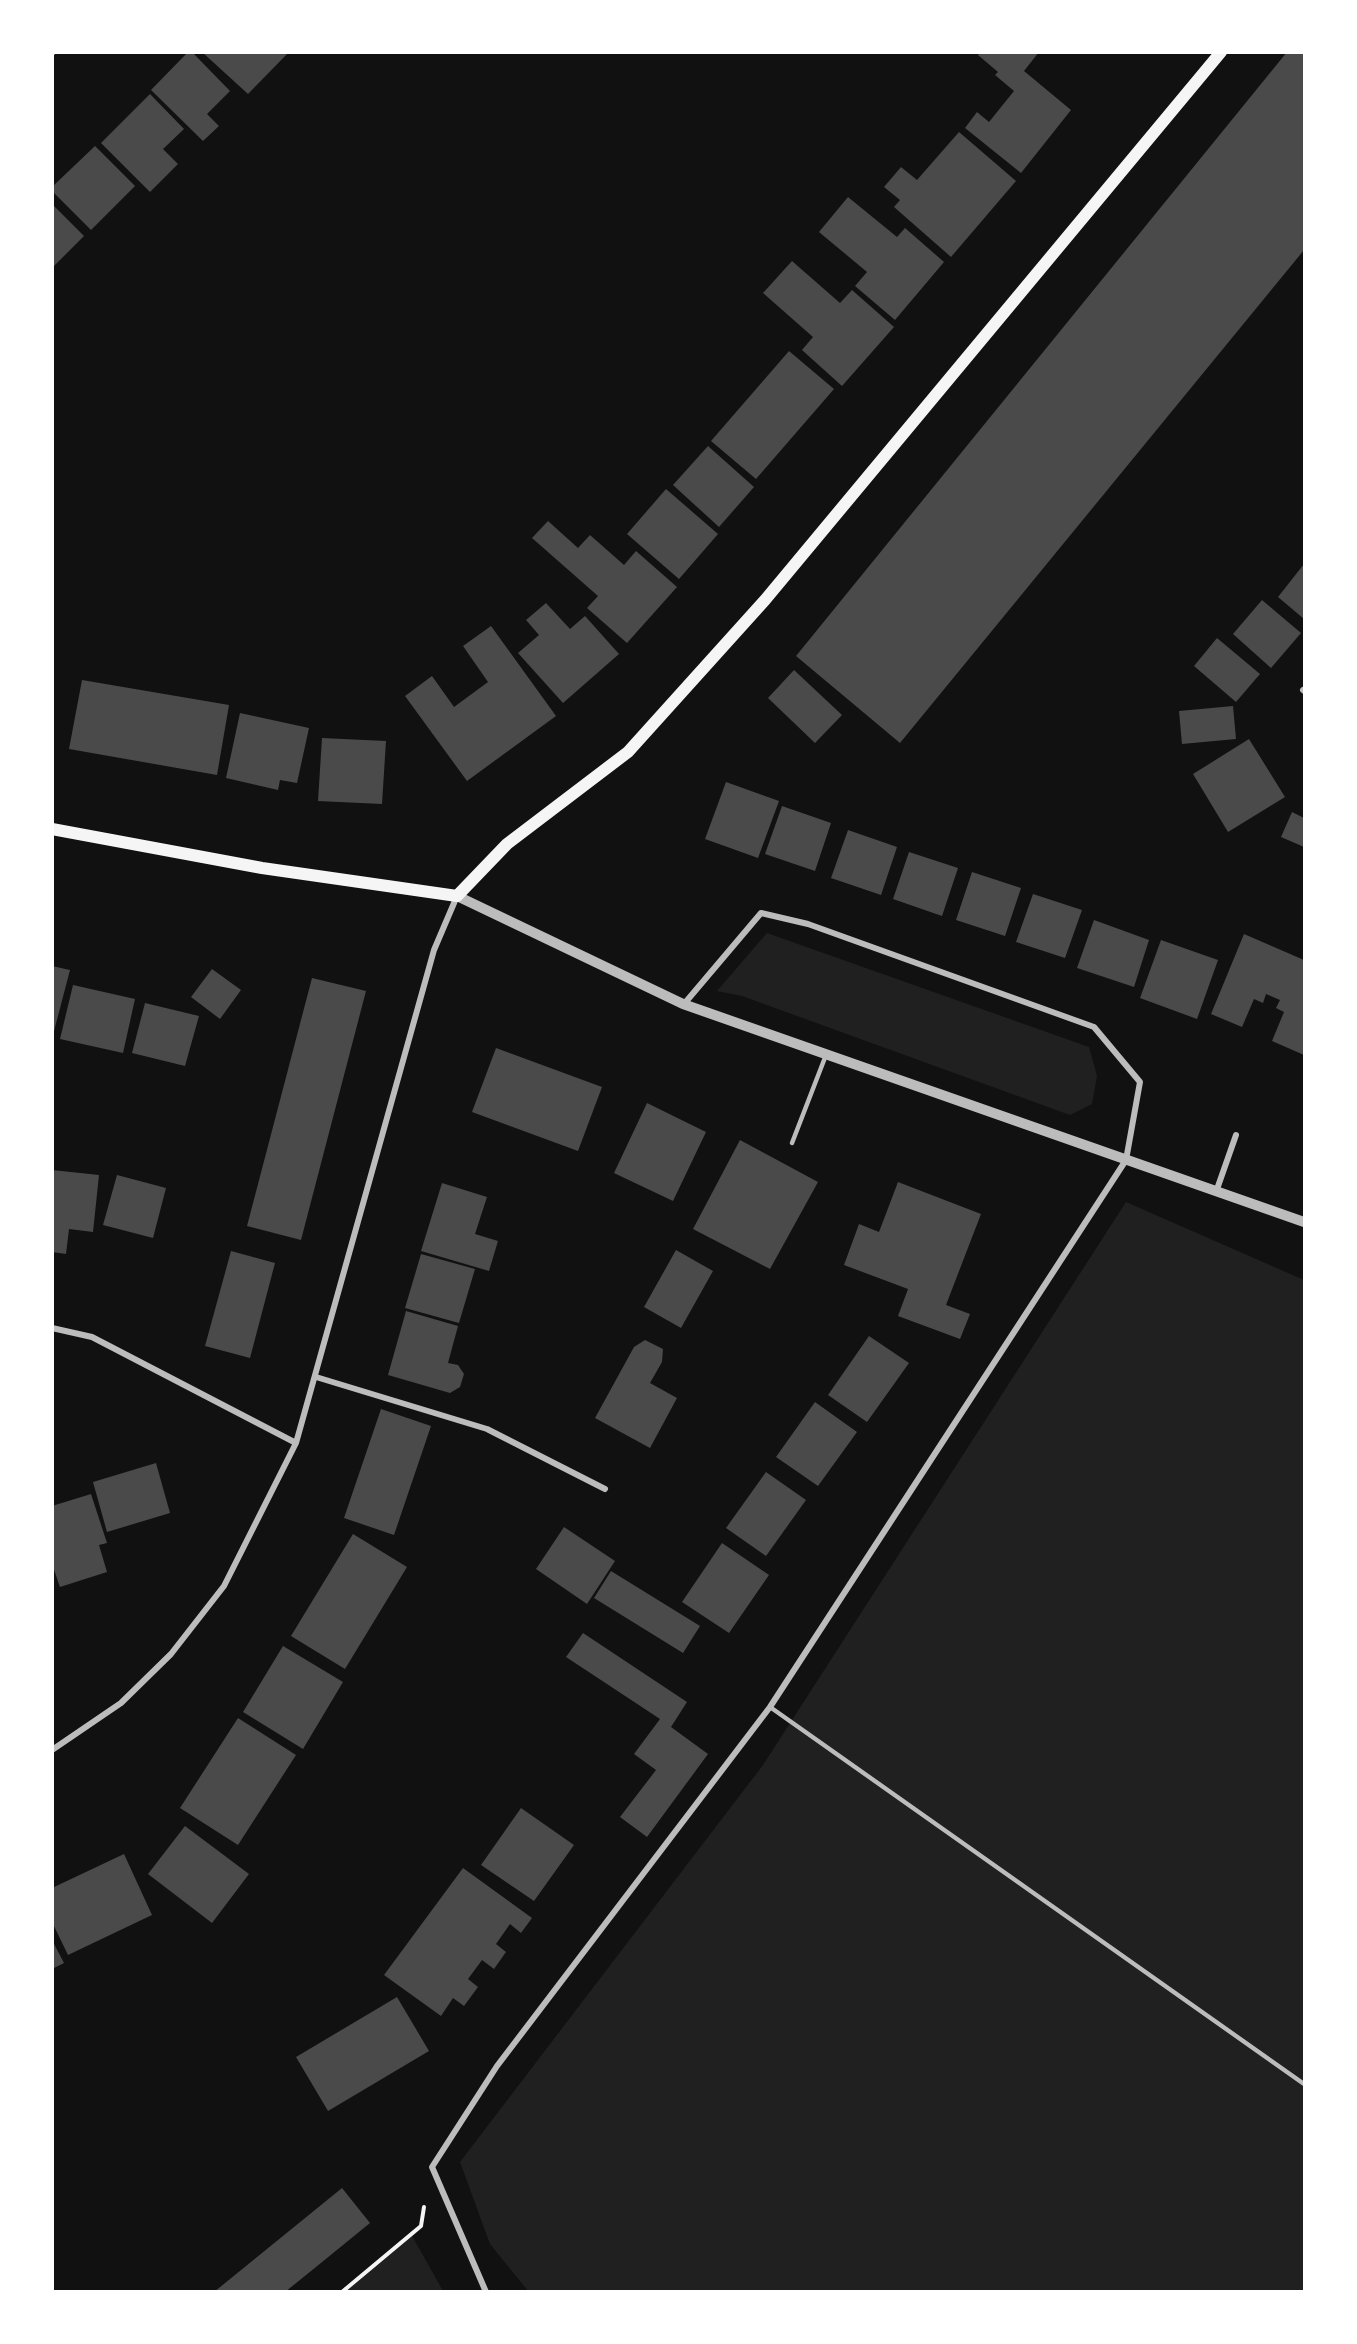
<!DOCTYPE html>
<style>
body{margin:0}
#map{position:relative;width:1357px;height:2344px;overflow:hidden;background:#111;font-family:Montserrat,sans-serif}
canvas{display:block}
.frame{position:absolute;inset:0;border:54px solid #fff;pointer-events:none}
</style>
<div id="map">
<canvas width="1357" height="2344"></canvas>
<div class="frame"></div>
</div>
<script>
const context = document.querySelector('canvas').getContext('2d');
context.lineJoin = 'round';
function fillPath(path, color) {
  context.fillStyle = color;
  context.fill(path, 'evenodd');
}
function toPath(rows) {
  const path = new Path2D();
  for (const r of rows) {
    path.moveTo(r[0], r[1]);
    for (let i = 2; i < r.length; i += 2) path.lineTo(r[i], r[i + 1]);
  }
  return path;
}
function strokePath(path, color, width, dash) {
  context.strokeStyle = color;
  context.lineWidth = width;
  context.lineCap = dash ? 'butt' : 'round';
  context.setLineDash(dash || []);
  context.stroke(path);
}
const green = toPath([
 [767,933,1089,1047,1097,1076,1092,1104,1070,1115,742,996,717,991],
 [1126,1202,1304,1280,1304,2291,528,2291,490,2244,460,2162,763,1765],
 [411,2234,443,2291,342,2292]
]);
const building = toPath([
 [188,52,192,52,230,91,207,114,219,126,203,141,151,90],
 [202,52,289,52,248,94],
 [980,52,1039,52,1024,71,1071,110,1021,173,965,128,977,112,989,122,1014,91,995,75,998,72,978,55],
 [1287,52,1304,52,1304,250,900,743,796,656],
 [150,94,184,129,163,149,178,164,150,192,101,143],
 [959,132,1016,181,951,257,894,207,900,200,884,187,901,167,917,180],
 [95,146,135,186,91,230,52,191,52,187],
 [848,197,897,237,905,228,944,262,895,320,855,286,867,272,819,232],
 [52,204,84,236,52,268],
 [792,261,840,303,852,290,894,327,842,386,802,350,813,337,763,293],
 [789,351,834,389,756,479,711,441],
 [708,446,754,487,719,527,673,485],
 [666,489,718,534,679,579,627,534],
 [548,521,578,548,590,535,624,565,636,551,677,587,627,643,587,608,598,596,532,538],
 [1304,564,1304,619,1278,597],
 [1262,600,1301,633,1271,668,1233,634],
 [546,603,570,629,585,616,619,654,563,703,518,653,539,635,526,620],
 [491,626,556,716,467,781,405,696,432,676,454,707,488,682,463,646],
 [1217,638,1260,674,1236,702,1194,666],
 [794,670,842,715,815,743,768,698],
 [82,680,229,705,217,775,69,749],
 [1233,706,1236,739,1182,744,1179,711],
 [240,713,309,728,297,783,280,780,278,790,226,778],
 [322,738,386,741,382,804,318,801],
 [1249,739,1285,797,1228,832,1193,774],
 [726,782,779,801,758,858,705,839],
 [782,806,831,823,815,871,765,854],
 [1292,812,1304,818,1304,847,1281,837],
 [848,830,897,847,881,895,831,878],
 [909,852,958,868,942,916,893,899],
 [972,872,1021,888,1005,936,956,920],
 [1033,894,1082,910,1065,958,1016,942],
 [1094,920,1149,940,1134,987,1077,968],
 [1244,934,1304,960,1304,1055,1272,1041,1284,1012,1276,1008,1280,1000,1266,994,1263,1003,1254,999,1242,1027,1211,1014],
 [1161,940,1218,960,1197,1019,1140,998],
 [52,966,70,970,53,1035,52,1035],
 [212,969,241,990,220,1019,191,997],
 [312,978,366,991,301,1240,247,1226],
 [73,985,135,999,123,1053,60,1039],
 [145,1003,199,1016,185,1066,132,1053],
 [496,1048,602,1087,578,1151,472,1112],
 [647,1103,706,1132,673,1201,614,1173],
 [740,1140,818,1182,770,1269,693,1229],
 [52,1170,99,1175,93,1232,69,1229,66,1254,52,1252],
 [117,1175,166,1188,153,1238,103,1225],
 [898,1182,981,1214,946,1305,970,1314,960,1339,898,1316,908,1289,844,1265,859,1224,879,1232],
 [442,1183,487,1197,475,1234,498,1241,489,1271,421,1251],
 [676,1250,713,1271,681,1328,644,1307],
 [231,1251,275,1263,250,1358,205,1346],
 [421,1254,475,1269,459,1323,405,1308],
 [406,1311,458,1326,448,1363,458,1365,464,1374,460,1387,450,1393,388,1375],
 [869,1336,909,1363,867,1422,828,1395],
 [645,1340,663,1349,662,1362,650,1383,677,1398,650,1448,595,1418,634,1347],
 [815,1402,857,1432,818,1486,776,1457],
 [381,1409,431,1426,394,1535,344,1518],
 [156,1463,170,1513,107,1532,93,1482],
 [766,1472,806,1500,766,1556,726,1528],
 [91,1494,107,1543,99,1545,107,1572,60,1587,52,1564,52,1506],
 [564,1527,615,1561,587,1604,536,1569],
 [353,1534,407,1567,345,1669,291,1636],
 [722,1543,769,1575,729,1633,682,1602],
 [611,1571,700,1626,683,1653,594,1598],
 [583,1633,687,1702,671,1727,708,1754,647,1837,620,1817,656,1770,634,1754,660,1719,566,1657],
 [283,1646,343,1682,303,1749,243,1712],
 [238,1718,296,1755,238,1845,180,1808],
 [521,1808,574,1845,534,1901,481,1865],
 [185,1826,249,1874,212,1923,148,1874],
 [124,1854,152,1915,68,1955,52,1922,52,1888],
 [463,1868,532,1918,521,1933,510,1924,496,1944,506,1952,494,1969,482,1960,468,1979,478,1987,464,2006,453,1998,441,2016,384,1975],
 [52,1940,64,1963,52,1969],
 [397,1997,429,2051,328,2111,296,2057],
 [342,2188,370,2223,316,2267,285,2292,214,2292]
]);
const path = toPath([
 [342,2292,421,2226,424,2207]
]);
const service = toPath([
 [792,1143,826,1055],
 [770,1707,1304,2084]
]);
const minor = toPath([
 [52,53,53,52],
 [1303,690,1304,691],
 [1216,1192,1236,1135],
 [52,1328,92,1337,296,1443],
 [316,1377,487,1429,605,1489],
 [52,1750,121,1703,171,1654,224,1586,296,1443,434,950,457,896],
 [486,2292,432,2167,497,2066,770,1707,1126,1160,1140,1082,1094,1027,808,924,761,913,684,1004]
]);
const tertiary = toPath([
 [457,896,683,1004,1304,1222]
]);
const secondary = toPath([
 [52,829,262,868,457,896,507,844,628,752,765,600,1221,52]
]);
fillPath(green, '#202020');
fillPath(building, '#4a4a4a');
strokePath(path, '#f5f5f5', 4);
strokePath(service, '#bcbcbc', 4.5);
strokePath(minor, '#bcbcbc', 6);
strokePath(tertiary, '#bcbcbc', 10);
strokePath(secondary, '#f5f5f5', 12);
</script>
